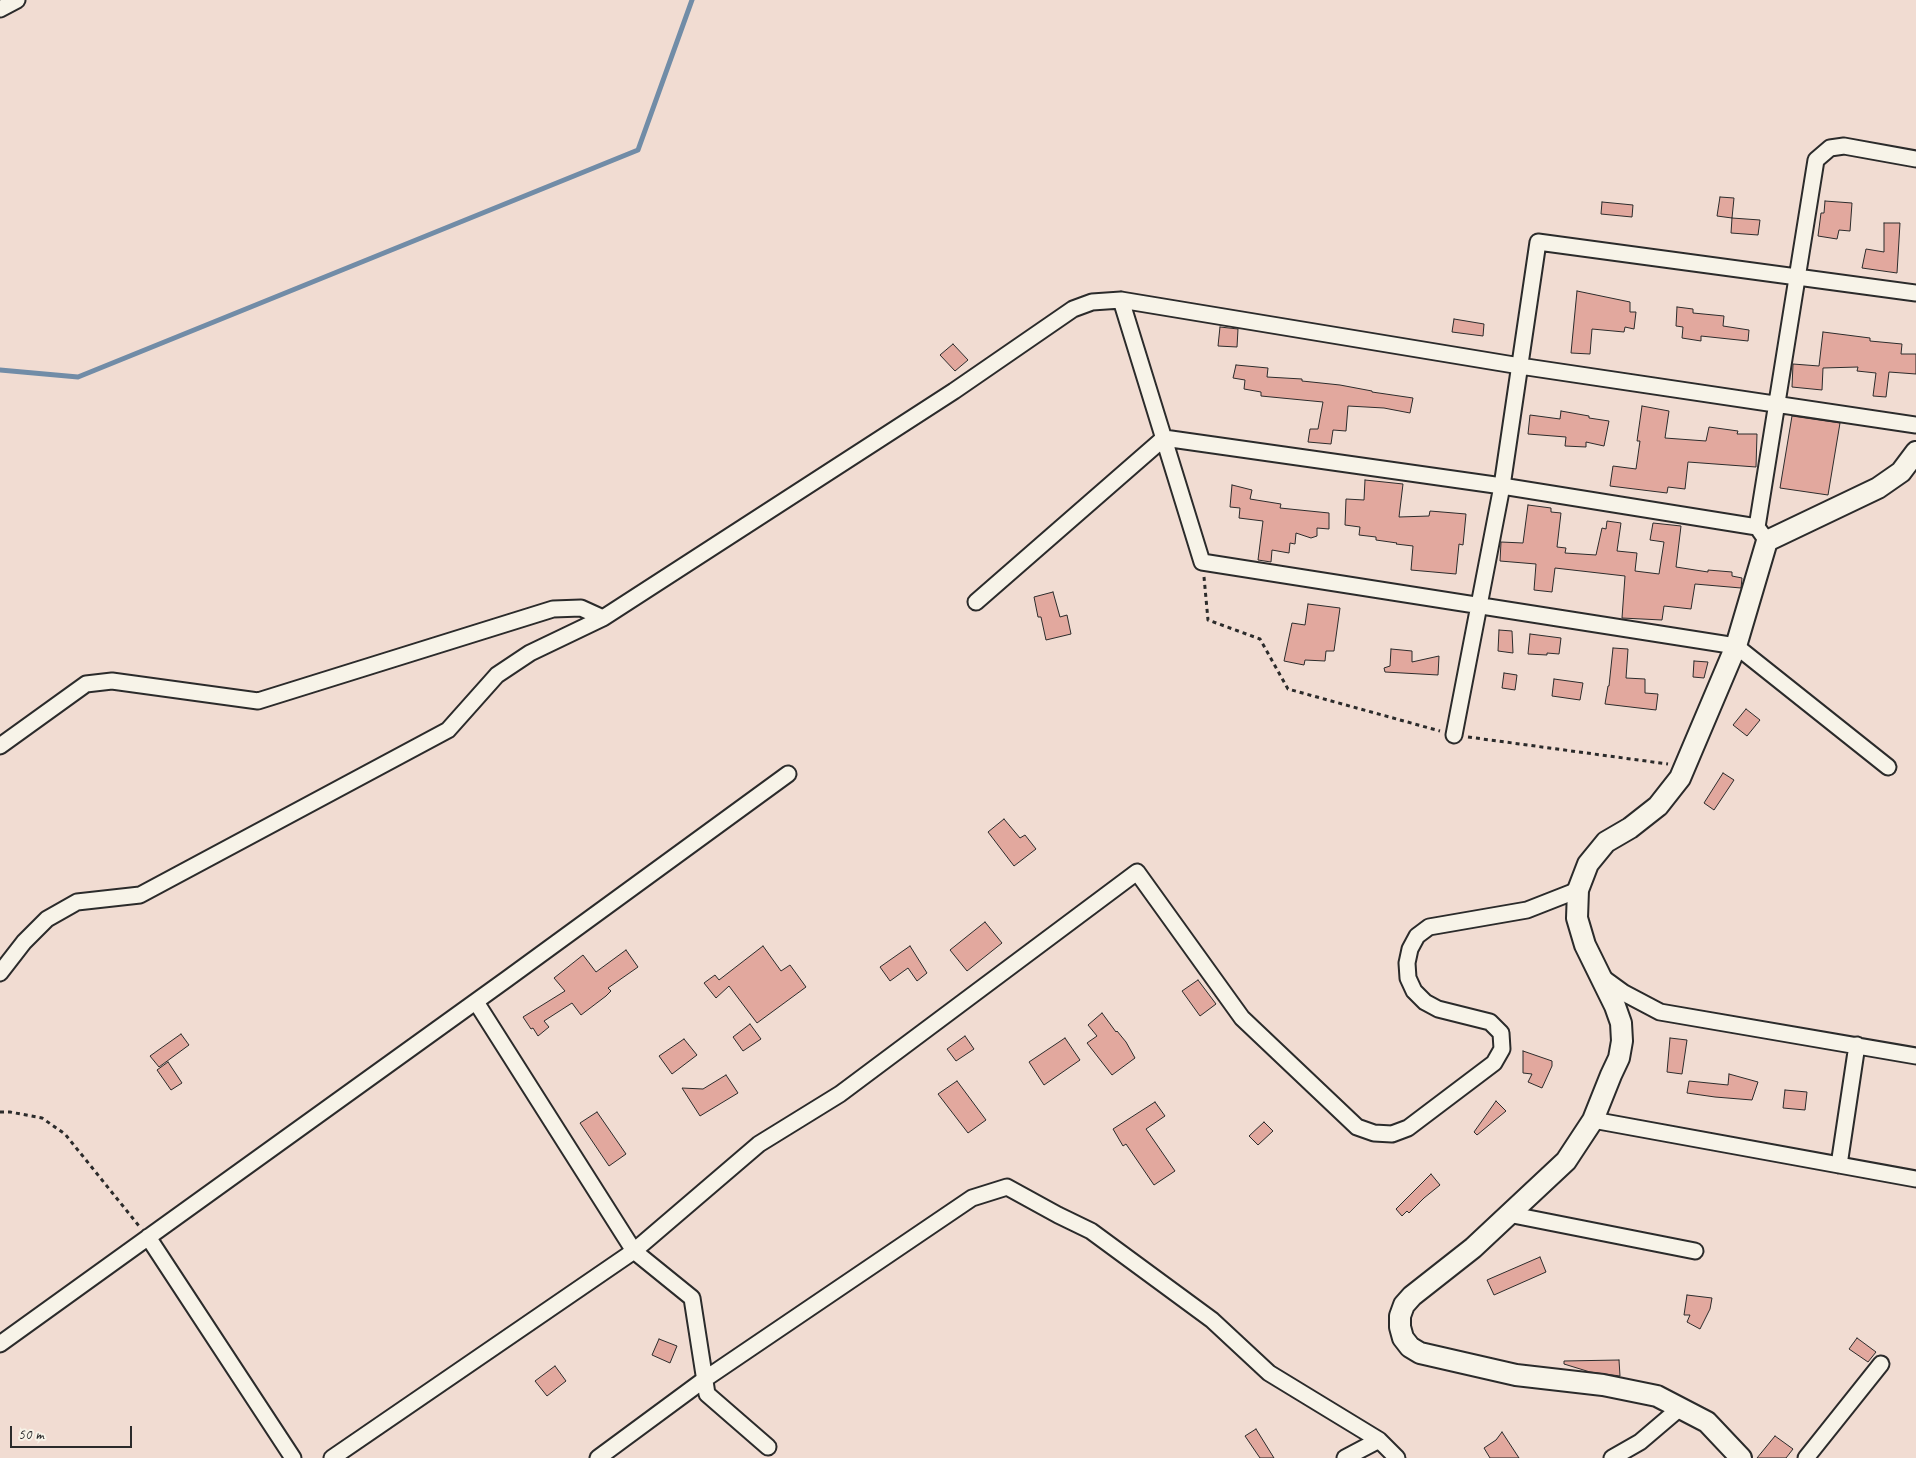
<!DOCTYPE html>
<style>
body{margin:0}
#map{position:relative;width:1916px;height:1458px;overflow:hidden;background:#f1dcd2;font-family:Caveat,sans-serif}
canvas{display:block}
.scale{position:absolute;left:10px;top:1426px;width:122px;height:22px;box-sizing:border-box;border:2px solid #2b2b2b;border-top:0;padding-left:6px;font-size:15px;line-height:18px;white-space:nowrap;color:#2b2b2b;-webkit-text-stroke:4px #f7f3e8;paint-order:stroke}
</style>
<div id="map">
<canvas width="1916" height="1458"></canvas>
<div class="scale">50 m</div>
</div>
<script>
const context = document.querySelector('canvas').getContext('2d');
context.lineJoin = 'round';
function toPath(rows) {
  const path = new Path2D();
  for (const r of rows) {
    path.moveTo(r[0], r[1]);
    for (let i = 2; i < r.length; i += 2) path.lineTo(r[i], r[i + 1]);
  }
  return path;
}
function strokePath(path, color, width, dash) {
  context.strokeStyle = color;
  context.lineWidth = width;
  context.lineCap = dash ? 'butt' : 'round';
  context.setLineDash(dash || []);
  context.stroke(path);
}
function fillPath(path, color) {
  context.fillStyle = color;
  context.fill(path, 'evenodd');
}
const stream = toPath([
 [0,370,78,377,638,150,692,0]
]);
const building = toPath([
 [1720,197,1734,198,1732,218,1717,216,1720,197],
 [1825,201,1852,203,1850,231,1839,230,1837,239,1818,236,1821,213,1824,213,1825,201],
 [1602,202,1633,205,1632,217,1601,214,1602,202],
 [1732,218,1760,220,1758,235,1731,233,1732,218],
 [1884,223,1900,223,1897,273,1862,268,1866,249,1884,252,1884,223],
 [1577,291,1630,302,1630,312,1636,312,1634,329,1625,327,1624,332,1592,329,1590,354,1571,353,1577,291],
 [1677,307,1693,309,1693,313,1724,316,1723,326,1749,330,1748,341,1701,336,1701,341,1682,338,1683,327,1676,326,1677,307],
 [1454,319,1484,324,1483,336,1452,332,1454,319],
 [1220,327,1238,329,1237,347,1218,346,1220,327],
 [1823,332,1870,338,1870,341,1902,344,1901,354,1916,354,1916,374,1889,372,1886,397,1873,396,1876,373,1857,371,1858,367,1823,368,1822,390,1792,387,1793,364,1819,366,1823,332],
 [953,344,968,360,955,371,940,355,953,344],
 [1236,365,1268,368,1267,377,1302,379,1302,381,1340,385,1372,391,1372,392,1413,398,1410,413,1384,408,1348,406,1346,431,1333,430,1331,444,1308,442,1310,429,1318,429,1323,402,1261,396,1261,392,1244,389,1245,380,1233,378,1236,365],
 [1642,406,1669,411,1665,438,1706,441,1709,427,1738,431,1737,434,1757,434,1756,467,1688,462,1685,489,1668,487,1667,493,1610,486,1613,466,1636,469,1640,441,1637,441,1642,406],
 [1561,411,1589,416,1589,418,1609,421,1604,446,1586,442,1586,447,1565,446,1566,437,1528,434,1530,415,1560,419,1561,411],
 [1792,416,1840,423,1828,495,1780,488,1792,416],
 [1365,480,1403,484,1399,517,1429,516,1430,511,1466,514,1463,545,1459,544,1456,574,1411,570,1413,546,1396,544,1397,543,1376,540,1376,537,1359,535,1360,527,1345,525,1346,499,1364,500,1365,480],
 [1232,485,1252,490,1250,499,1281,504,1280,508,1329,513,1329,529,1317,528,1317,536,1311,538,1296,533,1295,544,1290,543,1289,553,1272,550,1271,562,1258,560,1263,521,1239,518,1240,508,1230,507,1232,485],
 [1528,505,1551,508,1551,512,1561,513,1557,547,1566,548,1565,553,1596,555,1602,528,1606,529,1607,521,1621,523,1617,551,1637,553,1635,571,1659,574,1664,542,1650,540,1653,523,1681,526,1676,567,1708,572,1708,570,1732,572,1732,576,1742,578,1741,588,1695,584,1691,609,1664,606,1662,620,1622,618,1625,576,1555,568,1552,592,1534,590,1536,564,1500,561,1501,542,1523,543,1528,505],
 [1053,592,1060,617,1067,615,1071,634,1046,640,1041,617,1038,617,1034,597,1053,592],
 [1308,604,1340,608,1334,651,1326,651,1325,661,1305,660,1304,665,1284,661,1292,623,1305,625,1308,604],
 [1499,630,1512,631,1513,653,1498,651,1499,630],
 [1530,634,1561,638,1559,654,1547,653,1547,655,1528,654,1530,634],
 [1613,648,1628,649,1626,678,1645,679,1645,693,1658,694,1656,710,1605,704,1608,686,1609,686,1613,648],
 [1391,649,1412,651,1412,662,1439,656,1438,675,1385,672,1384,668,1390,666,1391,649],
 [1694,661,1708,662,1704,678,1693,677,1694,661],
 [1504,673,1517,675,1515,690,1502,688,1504,673],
 [1554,679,1583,683,1580,700,1552,696,1554,679],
 [1746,709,1760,720,1747,736,1733,725,1746,709],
 [1723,773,1734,780,1714,810,1704,803,1723,773],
 [1004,819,1020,838,1025,835,1036,849,1014,866,988,832,1004,819],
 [985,922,1002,943,967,971,950,950,985,922],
 [763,946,781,971,790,965,806,987,757,1023,729,986,716,998,704,983,715,975,719,980,763,946],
 [910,946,927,973,917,981,908,968,890,981,880,967,910,946],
 [626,950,638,967,608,988,611,991,606,996,581,1015,572,1003,544,1021,549,1027,538,1036,533,1028,531,1029,523,1017,565,991,554,978,583,955,596,972,626,950],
 [1198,980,1216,1004,1200,1016,1182,991,1198,980],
 [1102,1013,1116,1032,1117,1031,1126,1042,1135,1058,1112,1075,1087,1043,1097,1036,1088,1025,1102,1013],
 [750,1024,761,1039,743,1051,733,1037,750,1024],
 [181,1034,189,1045,159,1067,150,1056,181,1034],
 [965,1036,974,1049,956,1061,947,1049,965,1036],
 [1065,1038,1080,1060,1044,1085,1029,1062,1065,1038],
 [1670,1038,1687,1040,1682,1074,1667,1072,1670,1038],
 [684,1039,697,1055,672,1074,659,1056,684,1039],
 [1523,1051,1552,1061,1552,1066,1542,1088,1528,1082,1532,1074,1523,1073,1523,1051],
 [168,1062,182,1083,171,1090,157,1070,168,1062],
 [1729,1074,1758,1082,1752,1100,1715,1097,1687,1093,1689,1081,1728,1085,1729,1074],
 [726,1075,738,1093,700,1116,682,1088,703,1089,726,1075],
 [957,1081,986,1120,968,1133,938,1094,957,1081],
 [1785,1090,1807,1092,1805,1110,1783,1108,1785,1090],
 [1496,1101,1506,1111,1477,1135,1474,1132,1496,1101],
 [1155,1102,1165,1116,1146,1129,1175,1171,1154,1185,1126,1144,1123,1146,1113,1129,1155,1102],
 [597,1112,626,1154,609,1166,580,1123,597,1112],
 [1264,1122,1273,1131,1258,1145,1249,1136,1264,1122],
 [1431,1174,1440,1185,1424,1198,1409,1213,1407,1211,1402,1216,1396,1209,1431,1174],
 [1540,1257,1546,1272,1494,1295,1487,1280,1540,1257],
 [1687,1295,1712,1298,1710,1309,1700,1329,1687,1322,1690,1315,1684,1315,1687,1295],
 [1857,1338,1876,1352,1868,1362,1849,1349,1857,1338],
 [659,1339,677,1346,670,1363,652,1355,659,1339],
 [1619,1360,1620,1376,1590,1372,1564,1364,1564,1361,1619,1360],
 [555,1366,566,1381,547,1396,535,1381,555,1366],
 [1256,1429,1274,1458,1260,1458,1245,1436,1256,1429],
 [1502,1432,1519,1458,1490,1458,1484,1448,1496,1440,1502,1432],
 [1775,1436,1793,1449,1786,1458,1757,1458,1775,1436]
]);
const path = toPath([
 [1204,577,1208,620,1260,639,1288,689,1440,731],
 [1468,737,1668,764],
 [0,1112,10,1112,42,1118,65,1134,139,1226]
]);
const minor = toPath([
 [0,9,17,0],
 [1121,300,1202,562,1736,646,1888,767],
 [1757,527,1816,160,1830,148,1844,146,1916,159],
 [976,602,1164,438,1502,486,1757,527,1767,541],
 [1454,735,1502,486,1538,242,1916,293],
 [0,746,86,684,112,681,258,701,553,609,581,608,603,618],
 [0,973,24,942,47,919,77,902,140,895,448,730,497,675,530,653,603,618,954,391,1073,309,1092,302,1121,300,1520,366,1916,425],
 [1602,977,1624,993,1660,1012,1916,1056],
 [476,1002,634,1251,692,1298,707,1394,768,1447],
 [1593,1120,1916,1179],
 [1839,1165,1857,1045],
 [1508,1214,1695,1251],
 [148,1237,293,1458],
 [0,1344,507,979,788,774],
 [332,1458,634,1251,759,1144,840,1094,1137,872,1242,1018,1357,1127,1374,1133,1392,1134,1408,1128,1494,1063,1502,1049,1501,1033,1490,1022,1438,1009,1425,1002,1414,991,1408,978,1407,963,1410,949,1417,936,1429,927,1527,910,1578,890],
 [598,1458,705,1379,972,1198,1007,1187,1058,1215,1091,1231,1212,1320,1269,1373,1379,1440,1397,1458],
 [1345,1458,1379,1440],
 [1612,1458,1640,1442,1680,1408],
 [1806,1458,1881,1364]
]);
const tertiary = toPath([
 [1741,1458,1707,1422,1657,1396,1603,1385,1516,1375,1420,1353,1410,1347,1403,1338,1400,1327,1400,1316,1404,1305,1412,1296,1473,1248,1566,1161,1593,1120,1611,1075,1619,1058,1622,1041,1621,1023,1615,1006,1585,945,1577,918,1578,890,1588,864,1606,842,1630,828,1658,806,1680,778,1736,646,1767,541,1878,488,1901,472,1916,452]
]);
strokePath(stream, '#718ca7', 5);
fillPath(building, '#e2a89e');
strokePath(building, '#2b2b2b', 1);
strokePath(minor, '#2b2b2b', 19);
strokePath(tertiary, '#2b2b2b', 24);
strokePath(path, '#2b2b2b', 3, [4, 4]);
strokePath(minor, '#f7f3e8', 15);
strokePath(tertiary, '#f7f3e8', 20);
</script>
